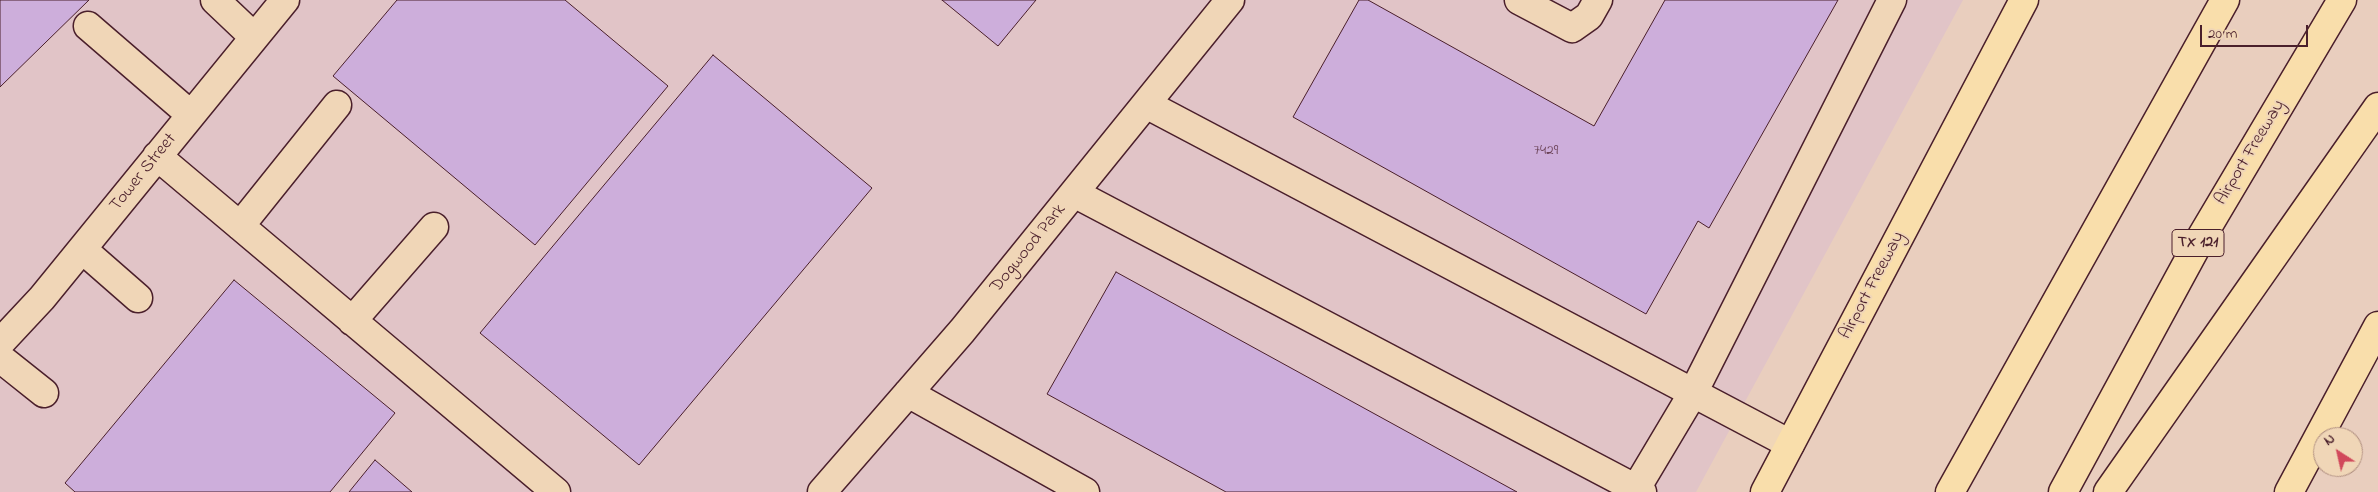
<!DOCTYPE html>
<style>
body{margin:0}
#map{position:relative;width:2378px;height:492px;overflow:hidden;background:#e9cebe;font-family:"Indie Flower",sans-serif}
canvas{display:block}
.north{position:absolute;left:2313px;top:427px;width:50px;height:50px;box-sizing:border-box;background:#f0d6b7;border:1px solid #ae8d7f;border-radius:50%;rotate:325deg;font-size:14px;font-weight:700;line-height:20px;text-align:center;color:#4a1f2b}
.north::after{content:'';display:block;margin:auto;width:18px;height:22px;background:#d1495b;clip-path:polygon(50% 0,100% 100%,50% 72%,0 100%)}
.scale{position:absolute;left:2200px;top:25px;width:108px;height:22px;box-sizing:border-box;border:2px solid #4a1f2b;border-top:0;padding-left:6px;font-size:15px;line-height:18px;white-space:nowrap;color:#4a1f2b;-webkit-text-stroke:4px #f0d6b7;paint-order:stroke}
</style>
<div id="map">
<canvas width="2378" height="492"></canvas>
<div class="north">N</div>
<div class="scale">20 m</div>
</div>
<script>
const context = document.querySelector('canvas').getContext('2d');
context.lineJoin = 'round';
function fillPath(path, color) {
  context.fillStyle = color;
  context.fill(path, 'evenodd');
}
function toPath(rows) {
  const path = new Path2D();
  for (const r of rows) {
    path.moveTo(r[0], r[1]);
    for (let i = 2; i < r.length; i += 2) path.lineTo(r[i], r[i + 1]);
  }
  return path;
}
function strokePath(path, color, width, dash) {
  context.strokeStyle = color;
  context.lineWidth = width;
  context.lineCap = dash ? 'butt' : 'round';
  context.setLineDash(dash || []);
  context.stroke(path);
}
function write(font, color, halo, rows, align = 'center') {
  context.font = font + ' "Indie Flower",sans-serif';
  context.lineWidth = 4;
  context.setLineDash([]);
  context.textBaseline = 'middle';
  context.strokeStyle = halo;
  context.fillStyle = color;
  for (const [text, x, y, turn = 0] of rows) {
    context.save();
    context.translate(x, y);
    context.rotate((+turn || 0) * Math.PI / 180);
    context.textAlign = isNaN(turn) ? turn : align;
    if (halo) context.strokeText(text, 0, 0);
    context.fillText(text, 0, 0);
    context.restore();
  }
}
const built = toPath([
 [0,0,1963,0,1696,492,0,492]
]);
const building = toPath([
 [0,0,89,0,0,87,0,0],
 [397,0,565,0,668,86,535,245,333,76,397,0],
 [942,0,1036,0,998,46,942,0],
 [1359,0,1368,0,1594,126,1665,0,1838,0,1709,228,1698,221,1646,314,1293,117,1359,0],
 [713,55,872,188,639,465,480,333,713,55],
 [1116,272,1517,492,1226,492,1047,394,1116,272],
 [234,280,395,413,330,492,75,492,65,483,234,280],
 [375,460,412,492,349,492,375,460]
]);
const minor = toPath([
 [215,0,254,37],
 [1519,0,1572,28,1589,16,1598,0],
 [88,26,191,115],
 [1146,104,1790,444],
 [157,156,556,492],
 [1074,193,1642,492],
 [240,226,337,105],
 [82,249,138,298],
 [352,321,434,227],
 [0,343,42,298,285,0],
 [0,358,44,393],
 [908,393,1085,492],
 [822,492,962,331,1230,0],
 [1634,492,1693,393,1892,0]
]);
const major = toPath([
 [1765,492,2024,0],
 [2289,492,2378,326]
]);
const highway = toPath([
 [1950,492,2225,0],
 [2063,492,2202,236,2342,0],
 [2108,492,2378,107]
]);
const numberNames = [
 ["7429",1546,152]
];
const shields = [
 [2198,243,52]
];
const shieldNames = [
 ["TX 121",2198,243]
];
const streetNames = [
 ["Airport Freeway",2251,153,-59],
 ["Tower Street",144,173,-51],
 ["Dogwood Park",1029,249,-51],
 ["Airport Freeway",1873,286,-62]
];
fillPath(built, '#e1c4c7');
fillPath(building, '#cdaedb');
strokePath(building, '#4a1f2b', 1);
strokePath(minor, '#4a1f2b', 31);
strokePath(major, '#4a1f2b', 31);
strokePath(highway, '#4a1f2b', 31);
strokePath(minor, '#f0d6b7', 28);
strokePath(major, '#f9deab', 28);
strokePath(highway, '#f9deab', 28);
write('15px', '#6b4357', null, numberNames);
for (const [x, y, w] of shields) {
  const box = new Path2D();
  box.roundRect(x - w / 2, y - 13.5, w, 27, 4);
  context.fillStyle = '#f0d6b7';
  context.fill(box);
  strokePath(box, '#4a1f2b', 1);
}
write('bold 16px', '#4a1f2b', null, shieldNames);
write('18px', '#4a1f2b', '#f0d6b7', streetNames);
</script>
